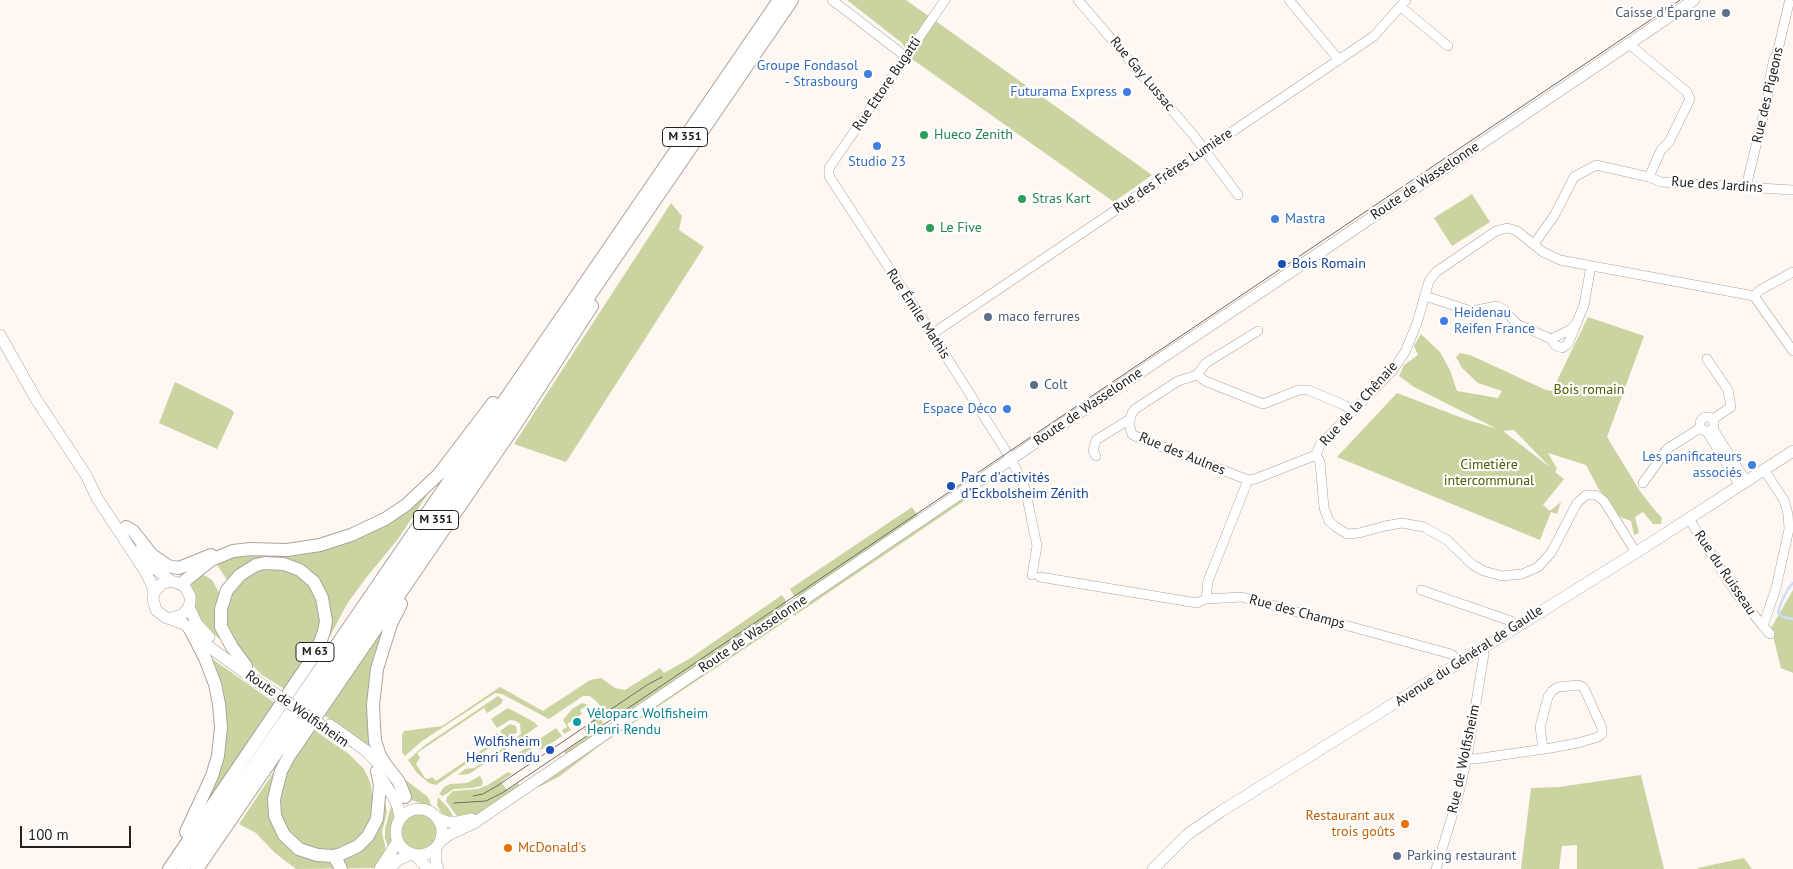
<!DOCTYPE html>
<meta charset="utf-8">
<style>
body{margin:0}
#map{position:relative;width:1793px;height:869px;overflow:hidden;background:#fef7f2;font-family:"PT Sans",sans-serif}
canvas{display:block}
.scale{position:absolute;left:20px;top:826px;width:111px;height:22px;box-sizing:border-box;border:2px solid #24201d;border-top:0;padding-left:6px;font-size:15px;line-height:18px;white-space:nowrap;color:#24201d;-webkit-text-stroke:4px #fff;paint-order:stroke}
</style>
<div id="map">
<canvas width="1793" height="869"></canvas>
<div class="scale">100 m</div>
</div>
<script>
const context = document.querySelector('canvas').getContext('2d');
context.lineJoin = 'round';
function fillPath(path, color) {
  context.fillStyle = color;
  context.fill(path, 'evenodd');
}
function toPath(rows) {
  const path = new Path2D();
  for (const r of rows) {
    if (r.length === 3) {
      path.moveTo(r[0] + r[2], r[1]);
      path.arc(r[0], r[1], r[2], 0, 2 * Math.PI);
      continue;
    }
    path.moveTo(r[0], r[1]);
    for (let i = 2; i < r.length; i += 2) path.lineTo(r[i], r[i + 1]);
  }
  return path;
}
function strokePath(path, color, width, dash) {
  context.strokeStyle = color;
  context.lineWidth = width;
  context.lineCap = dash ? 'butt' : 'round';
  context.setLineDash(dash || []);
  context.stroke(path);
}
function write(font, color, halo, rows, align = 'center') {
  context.font = font + ' "PT Sans",sans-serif';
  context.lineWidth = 4.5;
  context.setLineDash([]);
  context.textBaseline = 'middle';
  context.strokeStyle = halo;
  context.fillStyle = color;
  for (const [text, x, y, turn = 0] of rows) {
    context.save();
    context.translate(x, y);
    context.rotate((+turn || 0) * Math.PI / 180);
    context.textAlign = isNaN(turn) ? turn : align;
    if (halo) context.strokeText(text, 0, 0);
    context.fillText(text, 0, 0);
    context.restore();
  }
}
const green = toPath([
 [847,0,906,0,1152,175,1114,202,912,59,902,43],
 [1472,194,1490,222,1452,246,1434,218],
 [671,203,682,216,679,230,704,247,566,462,514,444],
 [1588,317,1644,336,1607,437,1640,491,1653,508,1662,518,1661,524,1653,524,1643,512,1635,517,1639,533,1634,535,1631,521,1620,517,1598,488,1586,465,1548,453,1557,469,1555,472,1564,479,1543,505,1550,511,1561,502,1557,514,1551,512,1540,540,1337,457,1397,393,1465,419,1497,429,1414,387,1399,376,1404,365,1418,355,1414,346,1421,334,1440,352,1450,370,1457,391,1498,398,1502,391,1478,383,1462,368,1456,357,1460,353,1470,355,1546,390,1552,391],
 [1514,430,1551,468,1503,431],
 [175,382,232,410,234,413,217,449,159,423],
 [428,491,429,492,398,539,366,578,347,604,329,638,326,637,330,621,300,566,243,567,227,580,216,563,234,553,327,546],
 [970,493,971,495,964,501,794,616,791,613],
 [912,507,919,518,799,597,794,596,790,589],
 [269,568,285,570,302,578,313,590,320,607,320,627,313,645,286,690,262,675,238,650,229,634,226,617,228,601,237,585,252,573],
 [204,575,212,580,220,594,222,641,201,622,194,609,190,587,198,576],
 [1793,590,1793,673,1781,668,1771,628],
 [782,595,786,601,785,607,615,722,611,721,597,702,590,696,583,696,549,719,502,694,495,693,422,741,405,756,402,752,402,735,404,731,442,726,500,687,543,711,590,680,595,679,601,678,615,688,625,690,660,668,664,673,689,659],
 [788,615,789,619,602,744,560,776,539,787,537,784],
 [388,622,371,677,384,765,361,742,324,715],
 [211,658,275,703,203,809,217,769],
 [498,696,503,700,501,704,487,713,484,708,417,753,420,758,416,764,425,778,429,779,432,777,436,781,498,739,495,734,497,733,504,743,489,748,436,785,429,783,417,773,408,760,425,745],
 [582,703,588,705,580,710,582,714,567,724,571,730,564,734,562,730,567,727,563,720,572,709],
 [508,708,534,722,538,726,510,746,508,744,521,734,520,724,516,721,510,720,497,728,491,719],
 [598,716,603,722,602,729,566,755,564,752,592,733,591,731,586,734,584,729,588,726,587,724],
 [510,724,516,726,517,732,506,741,500,731],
 [556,728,562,736,541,750,538,745,518,757,517,754],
 [314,730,349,754,364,769,371,784,372,794,372,811,370,820,359,837,342,848,325,851,307,847,291,837,281,821,279,801,285,777,292,763],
 [506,746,507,748,469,774,458,775,465,769,474,768],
 [283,758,269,806,299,853,354,853,383,799,385,800,387,812,382,832,386,851,375,868,296,869,275,853,256,833,239,824],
 [508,772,512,774,501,782,507,790,518,783,520,786,482,813,472,817,459,819,446,801,447,797,453,791,478,789,488,785],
 [399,775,428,797,432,807,411,800,409,792],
 [1641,775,1664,869,1577,869,1577,845,1562,846,1559,869,1521,869,1531,788,1559,787],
 [480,776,483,782,481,786,471,788,454,789,443,796,439,794,444,787,450,784,467,783],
 [382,784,396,815,391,827,392,843,388,847,385,838,385,829,391,806],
 [438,797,449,809,454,818,443,816,437,805],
 [419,832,18],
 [1744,858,1752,869,1697,869,1698,868]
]);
const stream = toPath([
 [1793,583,1788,589,1781,603,1778,613,1782,617,1793,619]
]);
const minor = toPath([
 [832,0,905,56],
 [945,0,829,168,829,176,932,334,1011,459,1025,488,1037,546,1032,575],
 [1078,0,1195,137,1238,195],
 [1289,0,1339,60],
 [1401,7,1448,46],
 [1629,44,1687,92,1690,99,1669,142,1661,150,1649,177],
 [1746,187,1769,92,1768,87,1774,58,1777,54,1789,3],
 [1534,244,1554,216,1574,177,1596,165,1649,177,1661,182,1793,190],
 [1425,296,1471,311,1497,306,1504,310,1517,324,1551,339,1555,345,1562,348,1568,344,1584,305,1591,266],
 [1754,296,1760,290,1793,272],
 [1258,331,1206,363,1197,375,1205,381,1263,404,1299,390,1308,390,1344,405,1353,411],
 [932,334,1374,36,1406,0],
 [1551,339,1570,330,1576,324],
 [1707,359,1728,390,1731,407,1713,419],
 [1197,375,1178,381,1135,409,1132,413,1129,424,1132,434,1135,436,1248,480,1255,479,1316,455,1320,445,1393,370,1405,352,1417,323,1429,281,1436,272,1496,231,1507,228,1517,231,1543,252,1560,260,1754,296,1793,351],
 [1707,424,7],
 [1713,429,1746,481],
 [1707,432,1740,486],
 [1316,455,1320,462,1324,508,1329,521,1336,527,1347,534,1359,533,1385,526,1402,523,1424,527,1447,540,1473,565,1484,571,1502,576,1522,574,1538,567,1551,553,1577,503,1586,495,1596,495,1604,501,1635,551],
 [1096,456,1093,451,1096,440,1130,419],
 [1764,470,1784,500,1788,514,1789,529,1776,588,1763,626,1770,634],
 [1643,483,1667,449,1700,428],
 [1689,519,1736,593,1763,626],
 [1040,577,1197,603,1206,599,1242,597,1451,654,1460,662],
 [1421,590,1511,621,1516,626],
 [1206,599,1208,581,1248,480],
 [1467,758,1475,759,1551,748,1578,743,1598,737,1602,734,1602,728,1584,688,1579,685,1558,687,1552,691,1548,697,1540,727,1543,748],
 [1436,869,1458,797,1467,758,1484,654,1482,648]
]);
const major = toPath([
 [0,335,36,399,86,475,97,498,145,571,152,585,154,593],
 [141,549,153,567,171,581],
 [189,607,197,624,209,637],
 [171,618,182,615,189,607,190,602,190,596,185,587,181,584,171,581,161,584,154,593,153,599,156,610,165,617,184,624,212,649,258,682],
 [330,725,365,750,384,769],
 [378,773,394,798,398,807,400,819],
 [419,832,23],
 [439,819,447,822,458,822,472,819],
 [441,841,450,834,474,823,1076,415,1322,251,1694,0],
 [436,848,436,863,438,869],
 [415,855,428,869],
 [380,869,398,841],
 [389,869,398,860,411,854],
 [1153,869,1188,834,1220,812,1648,545,1793,451]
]);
const highway = toPath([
 [126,527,133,531,152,555,168,566,178,568,184,566,211,555],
 [181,584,211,560,233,551,250,549,287,550,320,545,351,535,385,519,406,505,439,474,493,403],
 [401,604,391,624,377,669,373,705,374,725,375,741,380,756,385,764,399,782,405,797],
 [377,771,380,785,377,819,368,836,358,846,341,854,333,856,317,855,299,849,284,835,275,816,274,799,281,771,289,756,518,421,592,306],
 [186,832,212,776,218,756,221,727,219,704,215,684,205,658,189,627],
 [333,856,337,861,341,869],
 [169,869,313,657,319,645,324,632,326,621,322,598,314,582,300,570,284,564,265,563,256,565,240,575,227,590,221,609,221,627,232,647,246,666],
 [183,869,779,0],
 [197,869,792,0]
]);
const tram = toPath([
 [473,796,483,794,497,786,647,685,662,677],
 [454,803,486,801,502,793,1680,0]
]);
const majorBridge = toPath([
 [258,682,327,729]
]);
const markers = [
 [1726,13,5,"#5c6f8a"],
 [868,74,5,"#3f7fe0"],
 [1127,92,5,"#3f7fe0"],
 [924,135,5,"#2e9e5b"],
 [877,146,5,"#3f7fe0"],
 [1022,199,5,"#2e9e5b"],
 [1275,219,5,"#3f7fe0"],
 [930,228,5,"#2e9e5b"],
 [1282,264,5,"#1a4fb4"],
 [988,317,5,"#5c6f8a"],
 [1444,321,5,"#3f7fe0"],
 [1034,385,5,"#5c6f8a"],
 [1007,409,5,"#3f7fe0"],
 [1752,465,5,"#3f7fe0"],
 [951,486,5,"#1a4fb4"],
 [577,722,5,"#0f9aa8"],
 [550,750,5,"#1a4fb4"],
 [1405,824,5,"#e8710a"],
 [508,848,5,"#e8710a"],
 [1397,856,5,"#5c6f8a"]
];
const shields = [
 [685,137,45],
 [436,520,45],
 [315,652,38]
];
const shieldNames = [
 ["M 351",685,137],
 ["M 351",436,520],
 ["M 63",315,652]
];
const serviceNames = [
 ["Caisse d'Épargne",1716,13,"right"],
 ["maco ferrures",998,317],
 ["Colt",1044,385],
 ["Parking restaurant",1407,856]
];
const shopNames = [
 ["Groupe Fondasol",858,66],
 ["- Strasbourg",858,82],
 ["Futurama Express",1117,92],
 ["Studio 23",877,162,"center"],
 ["Mastra",1285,219,"left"],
 ["Heidenau",1454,313,"left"],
 ["Reifen France",1454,329,"left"],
 ["Espace Déco",997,409],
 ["Les panificateurs",1742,457],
 ["associés",1742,473]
];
const streetNames = [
 ["Rue Gay Lussac",1142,74,50],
 ["Rue Ettore Bugatti",887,84,-56],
 ["Rue des Pigeons",1768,95,-77],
 ["Rue des Frères Lumière",1173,171,-34],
 ["Route de Wasselonne",1425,181,-34],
 ["Rue des Jardins",1717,185,4],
 ["Rue Émile Mathis",918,314,57],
 ["Rue de la Chênaie",1359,404,-48],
 ["Route de Wasselonne",1088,407,-34],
 ["Rue des Aulnes",1182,454,22],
 ["Rue du Ruisseau",1725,573,56],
 ["Rue des Champs",1297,612,15],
 ["Route de Wasselonne",753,634,-34],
 ["Avenue du Général de Gaulle",1469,656,-33],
 ["Route de Wolfisheim",297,709,35],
 ["Rue de Wolfisheim",1464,759,-78]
];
const leisureNames = [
 ["Hueco Zenith",934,135],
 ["Stras Kart",1032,199],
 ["Le Five",940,228]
];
const transitNames = [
 ["Bois Romain",1292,264],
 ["Parc d'activités",961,478],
 ["d'Eckbolsheim Zénith",961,494],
 ["Wolfisheim",540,742,"right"],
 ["Henri Rendu",540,758,"right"]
];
const parkNames = [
 ["Bois romain",1589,390],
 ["Cimetière",1489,465],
 ["intercommunal",1489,481]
];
const cultureNames = [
 ["Véloparc Wolfisheim",587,714],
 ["Henri Rendu",587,730]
];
const foodNames = [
 ["Restaurant aux",1395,816],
 ["trois goûts",1395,832],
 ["McDonald's",518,848,"left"]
];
fillPath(green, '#cbd4a0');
strokePath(stream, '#cbddf9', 2.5);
strokePath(minor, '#aea39c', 10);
strokePath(major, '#aea39c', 12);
strokePath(highway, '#aea39c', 14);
strokePath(minor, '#fff', 9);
strokePath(major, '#fff', 11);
strokePath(highway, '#fff', 12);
strokePath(tram, '#706b68', 1);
strokePath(majorBridge, '#aea39c', 12, []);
strokePath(majorBridge, '#fff', 11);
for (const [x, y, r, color] of markers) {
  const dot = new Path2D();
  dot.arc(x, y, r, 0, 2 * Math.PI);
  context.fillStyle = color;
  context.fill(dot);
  strokePath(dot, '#fff', 2);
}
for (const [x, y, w] of shields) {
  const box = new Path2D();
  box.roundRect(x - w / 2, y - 9.5, w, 19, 4);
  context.fillStyle = '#fff';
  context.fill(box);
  strokePath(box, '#24201d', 1);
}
write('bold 12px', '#24201d', null, shieldNames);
write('14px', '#4e5e75', '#fff', serviceNames, 'left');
write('14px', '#366cbe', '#fff', shopNames, 'right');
write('14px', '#24201d', '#fff', streetNames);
write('14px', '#27864d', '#fff', leisureNames, 'left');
write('14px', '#164399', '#fff', transitNames, 'left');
write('14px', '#525b02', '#fff', parkNames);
write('14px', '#0d838f', '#fff', cultureNames, 'left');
write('14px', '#c56008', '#fff', foodNames, 'right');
</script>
